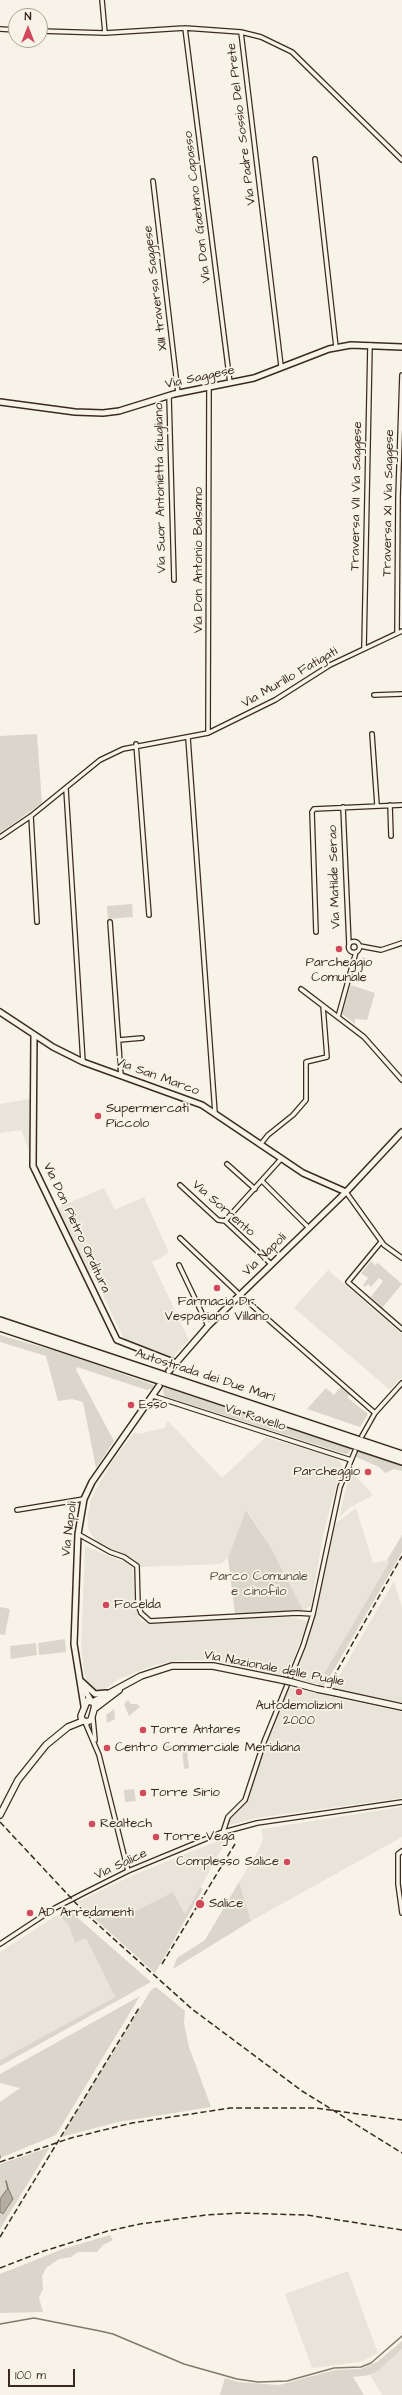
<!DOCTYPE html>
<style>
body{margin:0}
#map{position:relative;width:402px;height:2395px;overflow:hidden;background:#f7f3e8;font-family:"Architects Daughter",sans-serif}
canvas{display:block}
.north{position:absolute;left:8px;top:8px;width:40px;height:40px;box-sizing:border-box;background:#f7f3e8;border:1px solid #aca397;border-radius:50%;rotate:0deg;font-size:11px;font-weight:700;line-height:16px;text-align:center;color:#3b2a1e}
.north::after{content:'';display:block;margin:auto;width:14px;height:18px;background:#d1495b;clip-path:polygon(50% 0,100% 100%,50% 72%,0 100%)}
.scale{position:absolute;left:8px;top:2369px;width:67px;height:18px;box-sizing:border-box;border:2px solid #3b2a1e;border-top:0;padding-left:5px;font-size:12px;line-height:14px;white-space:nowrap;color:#3b2a1e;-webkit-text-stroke:3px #f7f3e8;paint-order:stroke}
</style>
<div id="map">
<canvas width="402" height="2395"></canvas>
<div class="north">N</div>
<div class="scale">100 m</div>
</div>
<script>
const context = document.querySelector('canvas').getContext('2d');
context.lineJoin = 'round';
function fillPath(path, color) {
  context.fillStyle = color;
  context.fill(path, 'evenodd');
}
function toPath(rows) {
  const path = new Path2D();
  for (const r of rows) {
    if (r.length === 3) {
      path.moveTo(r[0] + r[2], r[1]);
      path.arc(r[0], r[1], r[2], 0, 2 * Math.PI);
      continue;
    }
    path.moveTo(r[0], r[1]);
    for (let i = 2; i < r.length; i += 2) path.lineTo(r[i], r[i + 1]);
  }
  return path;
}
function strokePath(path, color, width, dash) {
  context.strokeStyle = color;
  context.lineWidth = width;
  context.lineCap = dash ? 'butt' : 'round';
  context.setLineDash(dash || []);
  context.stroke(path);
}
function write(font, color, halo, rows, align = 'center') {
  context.font = font + ' "Architects Daughter",sans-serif';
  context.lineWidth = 3.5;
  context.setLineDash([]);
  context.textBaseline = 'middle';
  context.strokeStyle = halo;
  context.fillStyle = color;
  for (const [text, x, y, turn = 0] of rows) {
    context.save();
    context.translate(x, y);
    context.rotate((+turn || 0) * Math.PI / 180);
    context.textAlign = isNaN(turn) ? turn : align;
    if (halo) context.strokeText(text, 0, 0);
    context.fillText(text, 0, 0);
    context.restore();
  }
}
const built = toPath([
 [30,1099,30,1153,21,1130,0,1133,0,1104],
 [104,1188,115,1210,144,1197,169,1253,152,1262,189,1340,172,1358,124,1339,92,1272,87,1274,57,1208],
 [328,1270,402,1334,402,1377,390,1390,294,1308],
 [168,1421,222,1478,266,1437,336,1458,342,1464,323,1535,311,1606,303,1610,270,1546,247,1510,228,1558,221,1564,140,1567,134,1559,126,1555,98,1544,89,1531,87,1518,91,1500,100,1482,113,1460,135,1432,138,1434,164,1428],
 [350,1470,373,1495,349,1508,339,1518],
 [356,1508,373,1563,389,1560,389,1562,318,1684,291,1678,304,1648,313,1623,336,1523],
 [85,1546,129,1564,133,1568,135,1608,141,1620,148,1624,290,1617,305,1620,308,1622,286,1677,225,1663,199,1660,177,1661,155,1665,119,1679,102,1691,93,1688,88,1683,84,1672,81,1646],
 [394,1581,402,1608,402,1703,332,1688],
 [287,1687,402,1712,402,1798,256,1818,226,1826,229,1818,246,1800],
 [402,1807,402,1837,251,1921,239,1882,259,1849,263,1838,261,1829],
 [225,1838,226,1842,185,1914,173,1892,123,1917,115,1916,112,1912,95,1919,77,1902,131,1876],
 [59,1914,68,1924,75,1943,86,1937,115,1997,0,2060,0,1952],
 [348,2271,378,2353,361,2362,312,2368,285,2294],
 [402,2349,402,2395,382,2395,370,2375,386,2364]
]);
const green = toPath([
 [37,734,42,803,0,833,0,736],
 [132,904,133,917,108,919,107,906],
 [351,985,375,993,367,1020,355,1019,355,1024,342,1014],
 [371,1261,375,1265,378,1263,402,1284,382,1308,371,1297,383,1281,379,1278,371,1287,368,1284,365,1287,363,1285,368,1278,361,1273],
 [0,1335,66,1354,154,1385,153,1388,147,1390,77,1367,76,1370,114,1441,96,1468,83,1402,72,1399,58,1401,46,1356,0,1342],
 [163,1387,351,1449,348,1454,345,1454,164,1396],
 [341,1387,349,1394,348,1398,368,1414,360,1427,307,1409,326,1388,334,1395],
 [358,1451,402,1466,402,1471,394,1469,385,1473,379,1467,356,1457],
 [246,1510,270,1546,303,1610,235,1614,228,1558],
 [402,1535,402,1552,394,1566,325,1685,318,1684,389,1562,387,1560],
 [0,1607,10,1609,5,1635,0,1634],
 [65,1639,66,1652,39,1655,38,1643],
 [36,1643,37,1655,11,1659,10,1646],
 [128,1700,131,1704,137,1704,140,1707,129,1716,124,1704],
 [114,1709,115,1719,107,1723,106,1715],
 [186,1743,189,1768,184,1769,182,1749,179,1748,165,1749,165,1746],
 [134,1789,136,1801,125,1802,124,1790],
 [239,1882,251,1921,173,1969,177,1958,205,1940],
 [200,1887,203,1889,155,1973,95,1919,113,1912,115,1916,121,1913,123,1917,173,1892,185,1914],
 [70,1911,151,1982,0,2066,0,2060,115,1997,86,1938,75,1943,68,1924,60,1916],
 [156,1987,185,2011,184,2023,189,2047,211,2107,118,2122,61,2137,151,1990],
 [140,1996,56,2135,0,2158,0,2102,20,2088,0,2083,0,2074],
 [50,2147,0,2229,0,2164],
 [110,2235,113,2240,103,2245,97,2252,78,2252,71,2257,59,2259,46,2268,42,2276,43,2289,39,2298,43,2312,0,2313,0,2274,63,2249],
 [402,2341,402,2349,378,2371,369,2375,353,2377,364,2395,220,2395,225,2378,238,2382,279,2385,335,2370,361,2369,377,2362]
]);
const water = toPath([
 [8,2188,13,2199,3,2214,0,2212,0,2199,8,2188]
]);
const stream = toPath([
 [0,2156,0,2158],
 [6,2181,8,2189],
 [0,2324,34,2318,100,2331,113,2334,184,2364,237,2379,258,2382,287,2381,334,2368,361,2367,371,2363,402,2336]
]);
const street = toPath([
 [102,0,105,33],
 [185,28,230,383],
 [0,29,16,30],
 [40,31,105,33,185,28,241,32,281,366],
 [241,32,261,37,292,52,402,160],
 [315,159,336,347],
 [153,181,178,393],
 [169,396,174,580],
 [397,633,398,497,402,375],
 [364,648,370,345],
 [374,695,402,694],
 [208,733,209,387],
 [372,734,377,805],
 [188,738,215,1113],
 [136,744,149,915],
 [66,789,83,1062],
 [390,805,391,836],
 [343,807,349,945],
 [31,816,37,922],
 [0,837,31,816,100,760,123,749,208,733,275,700,330,665,402,631],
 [110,922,121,1076],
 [316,932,312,812,314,809,402,805],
 [354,947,5.5],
 [360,946,381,950,402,943],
 [301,989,364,1037,402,1080],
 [338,1017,356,952],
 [119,1040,142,1038],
 [260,1145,268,1135,293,1115,306,1100,306,1062,327,1057,323,1006],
 [227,1164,255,1189],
 [262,1181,309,1228],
 [180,1185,218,1220,225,1221,271,1264],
 [346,1192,384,1245,402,1258],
 [225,1221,281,1159],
 [180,1238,240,1295,375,1413],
 [381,1242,348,1282,402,1329],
 [179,1265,208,1326],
 [153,1396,351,1460],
 [362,1436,375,1413,402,1383],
 [17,1510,84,1499],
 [78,1534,110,1552,124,1557,137,1566,138,1605,141,1613,150,1621,297,1613,313,1614],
 [93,1719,95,1740],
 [85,1722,99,1755,128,1871],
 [223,1832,228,1817,245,1800,264,1742,303,1646,313,1614,340,1487,355,1451],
 [402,1851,398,1854,398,1884,402,1913],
 [0,1944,55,1908,84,1893,128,1871,220,1833,257,1823,402,1802]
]);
const secondary = toPath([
 [0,402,75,412,103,413,119,411,174,394,254,378,329,349,351,345,402,347],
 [0,1012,53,1047,83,1062,202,1105,303,1173,346,1192],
 [34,1035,33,1166,117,1340,176,1363],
 [169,1371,208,1326,346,1192,402,1132],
 [81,1681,95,1694,106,1693],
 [82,1685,91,1701],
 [84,1706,74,1644,78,1534,84,1499,92,1482,159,1386]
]);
const primary = toPath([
 [291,1682,317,1689],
 [337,1693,402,1707],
 [87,1701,93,1702,95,1706,91,1720,87,1722,82,1720,81,1716,87,1701],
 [93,1702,141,1676,172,1666,213,1666,282,1680],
 [94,1709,119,1690],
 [0,1815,18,1780,46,1745,68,1727,83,1721]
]);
const highway = toPath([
 [0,1321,402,1455],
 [0,1327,402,1461]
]);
const rail = toPath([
 [333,1678,402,1556],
 [0,1822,86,1914,192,2009,302,2091,402,2153],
 [162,1964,235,1844],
 [0,2162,71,2138,132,2123,230,2108,315,2108,402,2120],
 [0,2237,139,2008],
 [0,2268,44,2251,108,2231,140,2224,206,2215,239,2213,307,2215,402,2230]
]);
const primaryBridge = toPath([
 [282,1680,291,1682],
 [317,1689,337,1693]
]);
const markers = [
 [339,949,4,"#d1495b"],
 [98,1116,4,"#d1495b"],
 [217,1288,4,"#d1495b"],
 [131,1405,4,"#d1495b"],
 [368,1472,4,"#d1495b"],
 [106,1605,4,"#d1495b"],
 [299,1692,4,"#d1495b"],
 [143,1730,4,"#d1495b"],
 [107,1748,4,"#d1495b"],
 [143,1793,4,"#d1495b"],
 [92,1824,4,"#d1495b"],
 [156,1837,4,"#d1495b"],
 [287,1862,4,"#d1495b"],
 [200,1904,5,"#d1495b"],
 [30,1913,4,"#d1495b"]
];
const streetNames = [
 ["Via Padre Sossio Del Prete",242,124,-97],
 ["Via Don Gaetano Capasso",198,207,-97],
 ["XIII traversa Saggese",156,288,-97],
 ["Via Saggese",200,378,-12],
 ["Via Suor Antonietta Giugliano",161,488,-91],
 ["Traversa VII Via Saggese",357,496,-89],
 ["Traversa XI Via Saggese",389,503,-89],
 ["Via Don Antonio Balsamo",199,560,-90],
 ["Via Murillo Fatigati",290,678,-30],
 ["Via Matilde Serao",335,877,-92],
 ["Via San Marco",157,1077,20],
 ["Via Sorrento",223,1209,41],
 ["Via Don Pietro Orditura",76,1228,65],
 ["Via Napoli",265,1255,-44],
 ["Autostrada dei Due Mari",205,1376,18],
 ["Via Ravello",255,1418,18],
 ["Via Napoli",70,1529,-83],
 ["Via Nazionale delle Puglie",274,1669,11],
 ["Via Salice",121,1865,-25]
];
const poiNames = [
 ["Parcheggio",339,963,"center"],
 ["Comunale",339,978,"center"],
 ["Supermercati",106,1109],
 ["Piccolo",106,1124],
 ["Farmacia Dr.",217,1302,"center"],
 ["Vespasiano Villano",217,1317,"center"],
 ["Esso",139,1405],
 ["Parcheggio",360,1472,"right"],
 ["Focelda",114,1605],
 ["Autodemolizioni",299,1706,"center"],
 ["2000",299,1721,"center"],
 ["Torre Antares",151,1730],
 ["Centro Commerciale Meridiana",115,1748],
 ["Torre Sirio",151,1793],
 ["Realtech",100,1824],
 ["Torre Vega",164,1837],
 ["Complesso Salice",279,1862,"right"],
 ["Salice",209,1904],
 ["AD Arredamenti",38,1913]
];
const parkNames = [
 ["Parco Comunale",259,1577],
 ["e cinofilo",259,1592]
];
fillPath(built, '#e9e4d9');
fillPath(green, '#dbd6cb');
fillPath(water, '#b4aca0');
strokePath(water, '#84786c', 1);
strokePath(stream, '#84786c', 1.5);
strokePath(street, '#3b2a1e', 6);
strokePath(secondary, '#3b2a1e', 8);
strokePath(primary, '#3b2a1e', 8);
strokePath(highway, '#3b2a1e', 10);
strokePath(street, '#f7f3e8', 3.5);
strokePath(secondary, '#f7f3e8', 5);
strokePath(primary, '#f7f3e8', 5.5);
strokePath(highway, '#f7f3e8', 7);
strokePath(rail, '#3b2a1e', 1.5, [6, 3]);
strokePath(primaryBridge, '#3b2a1e', 8, []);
strokePath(primaryBridge, '#f7f3e8', 5.5);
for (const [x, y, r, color] of markers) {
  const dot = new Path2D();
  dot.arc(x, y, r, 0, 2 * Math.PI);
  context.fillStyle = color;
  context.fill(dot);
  strokePath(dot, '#f7f3e8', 1.5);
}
write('13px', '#3b2a1e', '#f7f3e8', streetNames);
write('13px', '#3b2a1e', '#f7f3e8', poiNames, 'left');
write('13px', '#5b4c41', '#f7f3e8', parkNames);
</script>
